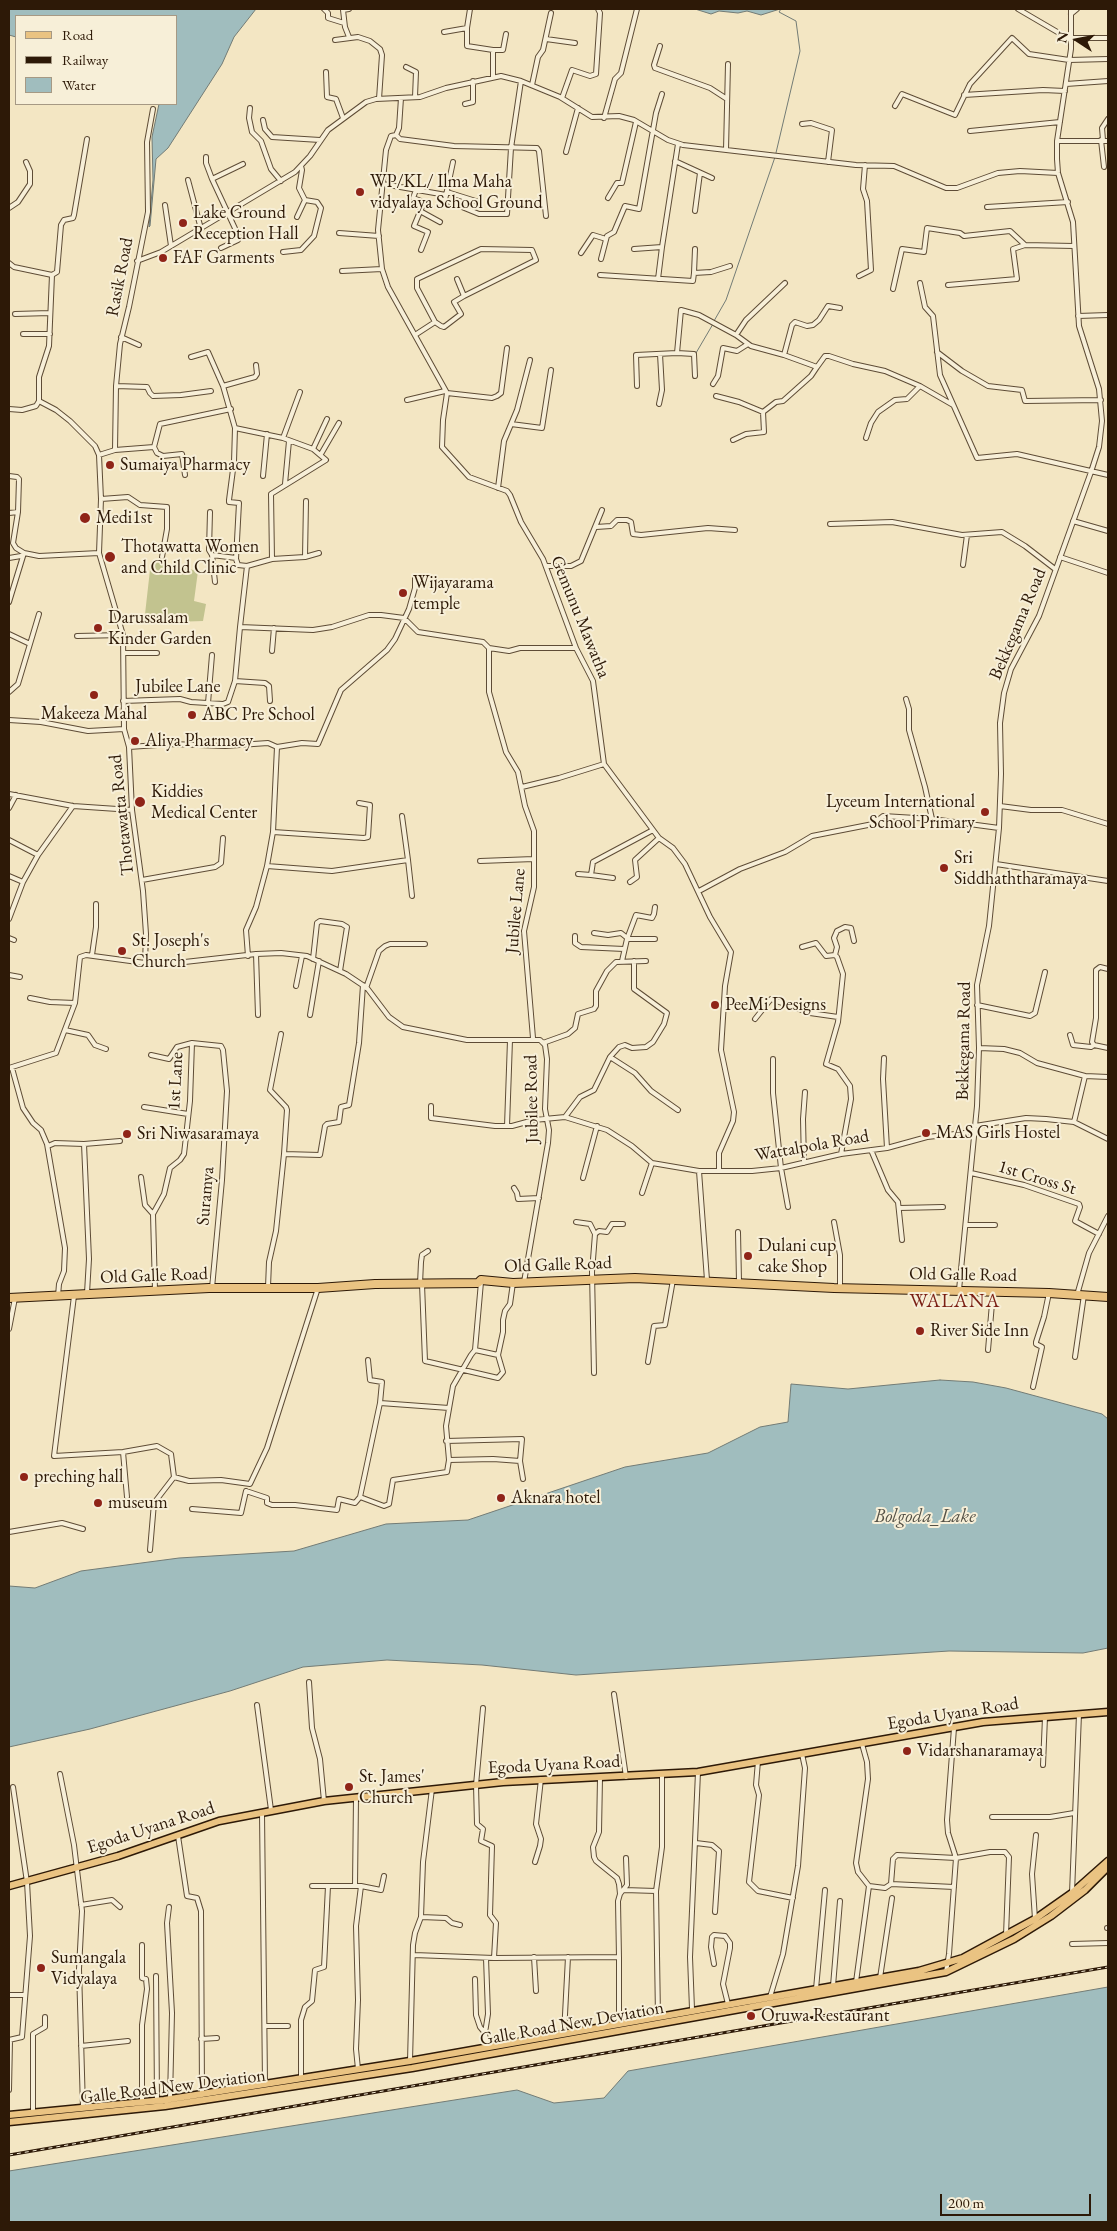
<!DOCTYPE html>
<style>
body{margin:0}
#map{position:relative;width:1117px;height:2231px;overflow:hidden;background:#f3e6c3;font-family:"EB Garamond",serif}
canvas{display:block}
.frame{position:absolute;inset:0;border:10px solid #2d1907;pointer-events:none}
.legend{position:absolute;left:15px;top:15px;width:162px;height:90px;box-sizing:border-box;background:#f7efd8;border:1px solid #a69984;margin:0;padding:6px 9px;list-style:none;font-size:15px;color:#2d1907}
.legend li{display:flex;align-items:center;gap:10px;height:25px}
.legend b{width:25px;border:1px solid #a69984}
.north{position:absolute;left:1052px;top:15px;width:50px;height:50px;-webkit-text-stroke:4px #f7efd8;paint-order:stroke;rotate:281deg;font-size:14px;font-weight:700;line-height:20px;text-align:center;color:#2d1907}
.north::after{content:'';display:block;margin:auto;width:18px;height:22px;background:#2d1907;clip-path:polygon(50% 0,100% 100%,50% 72%,0 100%)}
.scale{position:absolute;left:940px;top:2194px;width:151px;height:22px;box-sizing:border-box;border:2px solid #2d1907;border-top:0;padding-left:6px;font-size:15px;line-height:18px;white-space:nowrap;color:#2d1907;-webkit-text-stroke:4px #f7efd8;paint-order:stroke}
</style>
<div id="map">
<canvas width="1117" height="2231"></canvas>
<div class="frame"></div>
<ul class="legend">
<li><b style="height:6px;background:#eac382"></b>Road</li>
<li><b style="height:6px;background:#2d1907"></b>Railway</li>
<li><b style="height:14px;background:#a0bdbe"></b>Water</li>
</ul>
<div class="north">N</div>
<div class="scale">200 m</div>
</div>
<script>
const context = document.querySelector('canvas').getContext('2d');
context.lineJoin = 'round';
function fillPath(path, color) {
  context.fillStyle = color;
  context.fill(path, 'evenodd');
}
function toPath(rows) {
  const path = new Path2D();
  for (const r of rows) {
    path.moveTo(r[0], r[1]);
    for (let i = 2; i < r.length; i += 2) path.lineTo(r[i], r[i + 1]);
  }
  return path;
}
function strokePath(path, color, width, dash) {
  context.strokeStyle = color;
  context.lineWidth = width;
  context.lineCap = dash ? 'butt' : 'round';
  context.setLineDash(dash || []);
  context.stroke(path);
}
function write(font, color, halo, rows, align = 'center') {
  context.font = font + ' "EB Garamond",serif';
  context.lineWidth = 4;
  context.setLineDash([]);
  context.textBaseline = 'middle';
  context.strokeStyle = halo;
  context.fillStyle = color;
  for (const [text, x, y, turn = 0] of rows) {
    context.save();
    context.translate(x, y);
    context.rotate((+turn || 0) * Math.PI / 180);
    context.textAlign = isNaN(turn) ? turn : align;
    if (halo) context.strokeText(text, 0, 0);
    context.fillText(text, 0, 0);
    context.restore();
  }
}
const green = toPath([
 [151,561,198,571,194,601,206,604,203,621,144,623]
]);
const water = toPath([
 [9,9,256,9,234,37,222,64,168,148,156,159,150,226,149,227,153,180,152,137,159,104,176,104,176,16,16,16,16,37,9,35,9,9],
 [695,9,780,9,761,15,747,11,738,13,719,11,711,14,695,9],
 [940,1380,973,1382,1006,1388,1102,1414,1108,1419,1108,1648,1083,1653,949,1651,576,1675,482,1665,387,1660,303,1667,230,1691,90,1729,9,1747,9,1586,35,1588,81,1571,179,1558,294,1551,386,1524,468,1520,625,1467,708,1453,760,1427,788,1422,791,1384,848,1389,940,1380],
 [1108,1987,1108,2222,9,2222,9,2171,517,2090,554,2103,604,2098,628,2071,1108,1987]
]);
const stream = toPath([
 [714,321,726,300,775,157,800,51,796,21,779,12,781,9],
 [696,353,713,324]
]);
const street = toPath([
 [324,9,328,13,328,18,344,23],
 [349,9,343,10,345,27,349,37],
 [1018,9,1071,40],
 [1071,14,1077,9],
 [467,28,470,9],
 [444,32,467,28,467,46,493,50,493,77],
 [1071,38,1108,38],
 [546,39,575,43],
 [335,40,358,37,370,41,380,49,382,55,379,99],
 [660,46,654,65,655,68,710,88,727,99],
 [493,50,503,50,506,34],
 [406,67,416,72,415,97],
 [326,72,327,97,336,99,343,118],
 [1066,84,1108,81],
 [532,85,538,57,543,50,551,13],
 [964,95,1043,90,1065,91],
 [401,98,399,128,396,135,400,139,454,146,537,148,539,151,546,216],
 [562,98,572,70,590,76,596,74,600,13,598,9],
 [465,104,473,102,473,81],
 [895,106,902,94,955,115,970,84,1012,38,1029,54,1069,60,1108,59],
 [250,108,249,118,252,132,261,141,271,169,281,181],
 [604,118,615,79,621,73,637,9],
 [263,120,265,129,272,137,320,140],
 [802,124,811,123,832,130,828,162],
 [970,131,1060,122],
 [396,135,391,136,386,150,378,230,382,269,388,287,447,393,443,420,442,447,469,477,507,491,510,495,521,522,543,559,576,648,593,681,604,764,659,838,673,848,685,864,710,917,731,952,725,986,721,1050,734,1112,733,1121,719,1153,719,1171],
 [1101,140,1104,167],
 [1103,140,1102,128,1108,119],
 [1057,141,1108,141],
 [726,150,728,64],
 [566,152,578,108],
 [206,157,206,163,212,179,239,237,238,240,221,248],
 [675,161,712,178],
 [453,162,445,200,479,214,507,214,511,148,521,81],
 [212,179,243,164],
 [188,180,201,229],
 [383,184,446,195],
 [416,190,413,198,424,202,414,226,428,232,421,250],
 [447,192,479,202],
 [608,198,617,183,622,183,636,122],
 [165,205,171,246],
 [987,207,1068,202],
 [9,208,18,202,30,184,30,171,26,162],
 [420,211,440,222],
 [695,211,700,173],
 [297,217,305,200,299,188,302,170,301,166],
 [339,233,379,236],
 [634,249,662,247,678,144],
 [283,252,301,250,314,236,321,208,317,202,305,200],
 [581,253,593,235,606,239],
 [601,259,607,236,614,232,625,206,639,209,656,113,662,94],
 [137,261,161,252,295,172,310,156,328,130,366,102,376,99,420,97,446,88,501,76,521,81,560,97,592,117,619,116,634,120,668,140,683,145,856,165,894,166,946,188,957,188,998,173,1020,171,1058,173],
 [9,263,14,267,52,275,49,346,39,377,39,401,56,410,70,421,95,446,99,455,101,499,99,553,123,635,124,729,129,747,132,810,143,891,146,934,145,963,86,955,80,957,75,1003,56,1053,9,1068],
 [342,271,382,269],
 [694,273,695,249],
 [52,275,57,272,61,225,64,220,73,218,74,215,87,139],
 [600,275,693,281,694,273,711,272,730,266],
 [859,276,871,270,867,201,863,189,865,165],
 [457,279,464,296,454,302,461,314,444,327,441,326,435,322,417,288,417,279,481,249,532,250,536,260,464,296],
 [658,279,662,247],
 [785,283,746,320,736,335,751,346,784,355,817,367,825,356,829,356,853,364,885,371,920,386,953,405],
 [920,283,925,307,933,316,940,375,977,458,1017,454,1108,475],
 [948,285,1017,279,1013,249,1025,245],
 [893,289,902,249,924,252,927,228,960,233,964,236,1010,231,1025,245,1074,246],
 [15,314,50,313],
 [1078,316,1108,315],
 [23,334,50,334],
 [415,335,435,322],
 [121,337,139,345],
 [937,352,962,371,988,386,1022,390,1025,401,1101,400],
 [677,353,694,354,695,376],
 [784,355,792,325,795,322,807,326,813,325,819,320,828,306,840,308],
 [191,357,208,352,223,386,235,428,234,462,229,500,229,502,239,503,236,559,238,565,247,566,240,627],
 [713,384,718,376,723,348,737,351,748,344],
 [116,386,147,387,150,393,153,396,181,395,211,391],
 [223,386,255,377,257,374,256,365],
 [637,386,636,355,677,353,681,310,699,315,736,335],
 [447,393,492,398,497,396,501,393,507,348],
 [716,396,739,402,763,412],
 [407,400,445,391],
 [659,404,662,390,660,354],
 [9,409,22,410,36,406,39,401],
 [511,424,542,428,551,370],
 [235,428,283,438,313,449,326,460,271,494,272,559],
 [283,438,300,392],
 [866,438,871,423,878,412,895,400,907,399,920,386],
 [733,440,746,434,764,432,763,412,776,402,783,401,811,376,817,367],
 [154,447,157,453,163,456,182,454,185,475],
 [313,449,327,419],
 [115,450,116,386,120,344,129,307,148,212,147,142,153,109],
 [321,454,339,423],
 [99,455,115,450,154,447,160,424,231,409],
 [9,476,17,477,19,479,18,512,13,543,16,548,24,553,39,556,99,553],
 [263,476,267,434],
 [285,484,289,441],
 [498,488,504,441,517,410,530,360],
 [101,499,128,497,140,505,167,507,167,529,162,557],
 [210,512,209,550,212,555,215,582],
 [9,513,18,512],
 [1073,521,1108,531],
 [830,524,892,522,962,535,1002,532,1025,546,1055,569],
 [596,527,611,526,617,520,627,520,631,522,633,534,641,535,708,528,735,530],
 [212,555,236,558],
 [305,557,306,501],
 [1060,557,1108,573],
 [9,558,21,556],
 [963,565,967,535],
 [247,566,272,559,305,557,319,553],
 [546,566,571,566,581,561,602,510],
 [9,602,24,553],
 [9,634,30,644],
 [77,636,123,635],
 [489,648,509,651,520,648,576,648],
 [272,651,274,628],
 [124,653,157,653],
 [235,681,265,683,269,686,270,701],
 [9,692,18,684,39,614],
 [906,699,909,709,909,730,925,787,932,819],
 [123,701,180,699,191,702,223,704,228,702,235,681,240,627,313,630,332,627,369,615,381,615,404,618,418,632,483,642,489,648,489,692,506,752,518,772,525,806,534,831,534,887,524,931,533,1038],
 [208,703,212,655],
 [9,720,41,722,88,731,124,729],
 [129,747,172,744,225,746,268,743,277,747,302,743,318,744,341,690,387,650,395,639,409,609,415,588,415,577],
 [522,787,559,778,604,764],
 [9,794,73,806,132,810],
 [1000,806,1031,810,1062,810,1108,824],
 [9,808,16,795],
 [402,816,408,860],
 [273,832,277,747],
 [9,840,38,855],
 [480,861,534,859],
 [996,864,1108,881],
 [267,866,332,871,408,860,412,896],
 [578,874,591,875,593,862,653,830],
 [591,875,613,878],
 [9,876,23,882],
 [142,880,215,867,221,863,223,838],
 [630,882,637,877,635,860,659,838],
 [699,891,740,869,785,852,812,836,873,824,883,816,932,819,999,828],
 [9,919,23,882,38,855,73,806],
 [594,933,608,935,621,933,626,937],
 [575,936,575,943,581,947,624,949],
 [9,938,14,940],
 [627,939,636,915,652,918,654,914,655,907],
 [802,947,816,943,826,956,835,955,837,957,843,974,838,1022,826,1064,838,1069,850,1086,851,1099,841,1154],
 [256,954,258,1015],
 [92,955,96,927,96,904],
 [835,955,837,947,834,938,837,931,845,927,851,928,854,941],
 [248,956,246,930,256,907,267,866,273,832,364,838,368,837,370,805,359,803],
 [313,959,317,923,320,921,342,924,347,927,340,971],
 [622,961,627,939,655,939],
 [145,963,158,965,256,954,281,953,307,956,346,974,367,988,389,1017,403,1027,467,1040,540,1040,545,1045,547,1059,545,1109,549,1130,548,1143,524,1282],
 [1108,969,1100,967,1096,970,1096,1018,1092,1042,1094,1045,1108,1048],
 [9,975,20,977],
 [296,986,302,956],
 [366,988,379,951,385,946,390,944,425,944],
 [30,998,50,1002,75,1003],
 [977,1005,1030,1016,1035,1013,1045,972],
 [310,1015,319,961],
 [755,1019,771,999,810,1013,838,1017],
 [65,1030,88,1035,95,1045,106,1049],
 [281,1034,270,1090,286,1107,287,1110,284,1154],
 [1070,1035,1073,1045,1091,1047,1094,1045],
 [543,1043,568,1034,575,1028,578,1014,594,1009,596,1006,596,991,607,971,616,962,646,961],
 [979,1048,1004,1049,1020,1053,1037,1063,1085,1076,1074,1122],
 [151,1055,169,1059,177,1047,192,1043,221,1046,223,1050,227,1091,222,1180,212,1288],
 [610,1057,635,1073,651,1091,678,1110],
 [884,1058,883,1079,887,1148],
 [773,1059,773,1093,781,1168,788,1207],
 [12,1068,23,1108,33,1123,41,1130,47,1144,65,1248,64,1271,59,1284,58,1296],
 [1085,1076,1108,1077],
 [431,1106,431,1118,495,1126,512,1126,534,1120,565,1117,607,1130,632,1146,652,1163,699,1171,752,1171,781,1168,841,1154,887,1148,927,1137,974,1132],
 [144,1107,188,1114],
 [565,1117,580,1097,594,1090,610,1057,619,1047,625,1045,632,1048,646,1047,653,1042,664,1024,667,1013,634,989,634,961],
 [507,1126,510,1040],
 [975,1126,1026,1118,1046,1119,1074,1122,1108,1139],
 [84,1144,89,1259,87,1293],
 [48,1146,55,1143,84,1144,120,1141],
 [871,1150,888,1190,898,1202,902,1240],
 [804,1163,803,1119,805,1092],
 [699,1171,707,1280],
 [971,1173,1024,1185,1079,1204,1080,1207,1075,1221,1099,1234],
 [141,1177,145,1205,153,1214],
 [583,1178,597,1126],
 [514,1188,517,1193,518,1199,539,1198],
 [642,1193,652,1163],
 [899,1208,943,1207],
 [576,1222,590,1224,595,1234,592,1272,594,1373],
 [834,1222,840,1255,840,1288],
 [966,1225,995,1225],
 [738,1232,739,1282],
 [595,1234,599,1231,607,1232,612,1224,623,1224],
 [420,1284,421,1262,422,1255,428,1251],
 [422,1284,425,1361,498,1378,503,1372,498,1355],
 [268,1287,269,1262,276,1231,284,1154,320,1155,325,1126,327,1124,339,1122,341,1107,349,1105,359,1043,363,985],
 [155,1290,153,1214,164,1194,170,1168,180,1160,184,1154,190,1101,192,1043],
 [959,1290,977,1106,979,1048,977,985,989,926,999,828,1001,774,1000,723,1004,693,1011,669,1039,616,1091,472,1099,447,1102,421,1099,389,1079,326,1073,222,1058,173,1057,159,1057,141,1071,49,1071,9],
 [1077,1295,1089,1253,1108,1216],
 [74,1296,54,1456,123,1452,157,1446,171,1454,174,1477,189,1481,221,1480,250,1484,267,1448,318,1288],
 [9,1329,15,1298],
 [475,1350,498,1355,503,1332,503,1320,505,1311,510,1304,513,1283],
 [988,1350,993,1292],
 [1075,1357,1084,1295],
 [368,1360,370,1380,382,1382,380,1403],
 [648,1362,654,1326,665,1325,673,1280],
 [1033,1387,1042,1347,1036,1344,1036,1342,1044,1317,1049,1293],
 [446,1441,522,1439,520,1461,523,1479],
 [123,1452,127,1497],
 [449,1460,493,1459,520,1461],
 [246,1491,267,1498,267,1503,272,1505,295,1505,337,1510,339,1499,355,1503,360,1497,384,1506,389,1504,393,1480,447,1472,449,1460,446,1426,453,1386,471,1355,475,1350,481,1282],
 [360,1497,380,1403,449,1408],
 [192,1509,241,1513,246,1491],
 [9,1532,62,1523,83,1529],
 [150,1550,154,1503,174,1477],
 [309,1682,312,1728,320,1759,324,1801],
 [614,1694,626,1777],
 [257,1705,271,1810],
 [483,1708,476,1785,477,1824,483,1829,481,1841,492,1846,490,1915,496,1923,494,1958],
 [862,1744,867,1762,868,1779,856,1863,858,1872,869,1886,885,1888,891,1884,954,1887],
 [758,1761,756,1785,759,1795,749,1882,758,1891,793,1898],
 [1043,1765,1045,1717],
 [60,1774,74,1845,82,1911,79,1969,83,2108],
 [600,1778,599,1832,593,1847,594,1857,596,1861,617,1878,619,1884,620,1894],
 [262,1813,265,2083],
 [992,1817,1050,1817,1074,1813],
 [178,1836,187,1896,197,1898,201,1911,202,2093],
 [696,1843,712,1845,719,1851,715,1912],
 [535,1862,540,1846,541,1839,536,1824,541,1779],
 [891,1884,893,1859,897,1855,956,1858,990,1852,1005,1852,1009,1857,1006,1935],
 [312,1886,361,1886,381,1890,384,1876],
 [355,1886,356,1798],
 [624,1890,656,1891,658,2017],
 [656,1891,662,1847,662,1774],
 [1072,1893,1079,1714],
 [81,1905,112,1900,120,1907],
 [169,1907,167,1923,172,2013,170,2099],
 [421,1917,446,1918,452,1923,460,1925],
 [1035,1919,1032,1874,1036,1835],
 [1107,1928,1108,1928],
 [1072,1944,1108,1943],
 [142,1945,142,1978,146,1979,147,1989,142,2025,142,2101],
 [414,1955,494,1958,619,1957,619,2024],
 [534,1957,536,1991],
 [486,1958,488,2014,485,2033,487,2047],
 [619,1958,618,1901,620,1894,627,1885,626,1858],
 [714,1964,711,1947,712,1937,714,1935,725,1936,730,1943,730,1948,723,1984,728,2004],
 [946,1972,949,1954,956,1858,948,1833,947,1820,954,1728],
 [156,1976,157,2101],
 [880,1978,892,1898],
 [475,1979,476,2015,480,2027,485,2033],
 [856,1982,869,1886],
 [833,1986,840,1901],
 [816,1989,825,1890],
 [9,1995,24,1995],
 [770,1997,783,1954,798,1866,805,1768,802,1754],
 [692,2009,690,1957,698,1772],
 [265,2026,288,2026],
 [564,2034,568,1957],
 [201,2039,217,2038],
 [9,2040,22,2037,30,1936,27,1882,13,1787],
 [81,2046,128,2041],
 [410,2061,413,1945,415,1933,421,1917,423,1862,432,1789],
 [358,2069,356,2049,358,2000,356,1926,361,1886],
 [301,2078,301,2020,305,2007,312,2001,315,1970,324,1967,328,1886],
 [9,2090,10,2040],
 [33,2112,33,2034,45,2027,45,2017]
]);
const primary = toPath([
 [9,1886,118,1856,219,1821,324,1801,503,1782,698,1772,983,1722,1108,1712],
 [9,2115,164,2100,410,2061,919,1971,963,1958,1035,1919,1072,1893,1108,1861],
 [9,2122,165,2106,412,2068,946,1972,1014,1939,1051,1916,1085,1890,1108,1867]
]);
const highway = toPath([
 [9,1298,209,1288,318,1288,375,1284,478,1283,481,1280,513,1283,635,1278,834,1288,1049,1293,1108,1297]
]);
const rail = toPath([
 [9,2155,1108,1967]
]);
const markers = [
 [360,192,5,"#8f2418"],
 [183,223,5,"#8f2418"],
 [163,258,5,"#8f2418"],
 [110,465,5,"#8f2418"],
 [85,518,6,"#8f2418"],
 [110,557,6,"#8f2418"],
 [403,593,5,"#8f2418"],
 [98,628,5,"#8f2418"],
 [94,695,5,"#8f2418"],
 [192,715,5,"#8f2418"],
 [135,741,5,"#8f2418"],
 [140,802,6,"#8f2418"],
 [985,812,5,"#8f2418"],
 [944,868,5,"#8f2418"],
 [122,951,5,"#8f2418"],
 [715,1005,5,"#8f2418"],
 [926,1133,5,"#8f2418"],
 [127,1134,5,"#8f2418"],
 [748,1256,5,"#8f2418"],
 [920,1331,5,"#8f2418"],
 [24,1477,5,"#8f2418"],
 [501,1498,5,"#8f2418"],
 [98,1503,5,"#8f2418"],
 [907,1751,5,"#8f2418"],
 [349,1787,5,"#8f2418"],
 [41,1968,5,"#8f2418"],
 [751,2016,5,"#8f2418"]
];
const poiNames = [
 ["WP/KL/ Ilma Maha",370,182],
 ["vidyalaya School Ground",370,203],
 ["Lake Ground",193,213],
 ["Reception Hall",193,234],
 ["FAF Garments",173,258],
 ["Sumaiya Pharmacy",120,465],
 ["Medi1st",96,518],
 ["Thotawatta Women",121,547],
 ["and Child Clinic",121,568],
 ["Wijayarama",413,583],
 ["temple",413,604],
 ["Darussalam",108,618],
 ["Kinder Garden",108,639],
 ["Makeeza Mahal",94,714,"center"],
 ["ABC Pre School",202,715],
 ["Aliya Pharmacy",145,741],
 ["Kiddies",151,792],
 ["Medical Center",151,813],
 ["Lyceum International",975,802,"right"],
 ["School Primary",975,823,"right"],
 ["Sri",954,858],
 ["Siddhaththaramaya",954,879],
 ["St. Joseph's",132,941],
 ["Church",132,962],
 ["PeeMi Designs",725,1005],
 ["MAS Girls Hostel",936,1133],
 ["Sri Niwasaramaya",137,1134],
 ["Dulani cup",758,1246],
 ["cake Shop",758,1267],
 ["River Side Inn",930,1331],
 ["preching hall",34,1477],
 ["Aknara hotel",511,1498],
 ["museum",108,1503],
 ["Vidarshanaramaya",917,1751],
 ["St. James'",359,1777],
 ["Church",359,1798],
 ["Sumangala",51,1958],
 ["Vidyalaya",51,1979],
 ["Oruwa Restaurant",761,2016]
];
const streetNames = [
 ["Rasik Road",120,277,-79],
 ["Gemunu Mawatha",580,617,68],
 ["Bekkegama Road",1018,624,-67],
 ["Jubilee Lane",178,687],
 ["Thotawatta Road",122,815,-96],
 ["Jubilee Lane",516,911,-85],
 ["Bekkegama Road",964,1041,-89],
 ["1st Lane",176,1081,-87],
 ["Jubilee Road",532,1099,-91],
 ["Wattalpola Road",812,1146,-10],
 ["1st Cross St",1037,1178,17],
 ["Suramya",206,1196,-85],
 ["Old Galle Road",558,1265,-2],
 ["Old Galle Road",963,1275,1],
 ["Old Galle Road",154,1276,-2],
 ["Egoda Uyana Road",953,1714,-9],
 ["Egoda Uyana Road",554,1765,-3],
 ["Egoda Uyana Road",151,1828,-18],
 ["Galle Road New Deviation",572,2024,-10],
 ["Galle Road New Deviation",173,2087,-7]
];
const waterNames = [
 ["Bolgoda_Lake",925,1517]
];
const quarterNames = [
 ["WALANA",955,1302]
];
fillPath(green, '#c2c38f');
fillPath(water, '#a0bdbe');
strokePath(water, '#727b75', 1);
strokePath(stream, '#727b75', 1);
strokePath(street, '#5e4c36', 6);
strokePath(primary, '#2d1907', 9);
strokePath(highway, '#2d1907', 10);
strokePath(street, '#f7efd8', 4);
strokePath(primary, '#eac382', 6);
strokePath(highway, '#eac382', 8);
strokePath(rail, '#2d1907', 3);
strokePath(rail, '#f7efd8', 1, [4]);
for (const [x, y, r, color] of markers) {
  const dot = new Path2D();
  dot.arc(x, y, r, 0, 2 * Math.PI);
  context.fillStyle = color;
  context.fill(dot);
  strokePath(dot, '#f7efd8', 2);
}
write('18px', '#2d1907', '#f7efd8', poiNames, 'left');
write('18px', '#2d1907', '#f7efd8', streetNames);
write('italic 19px', '#555247', '#f7efd8', waterNames);
context.letterSpacing = '1px';
write('20px', '#7a1f14', '#f7efd8', quarterNames);
context.letterSpacing = '0px';
</script>
